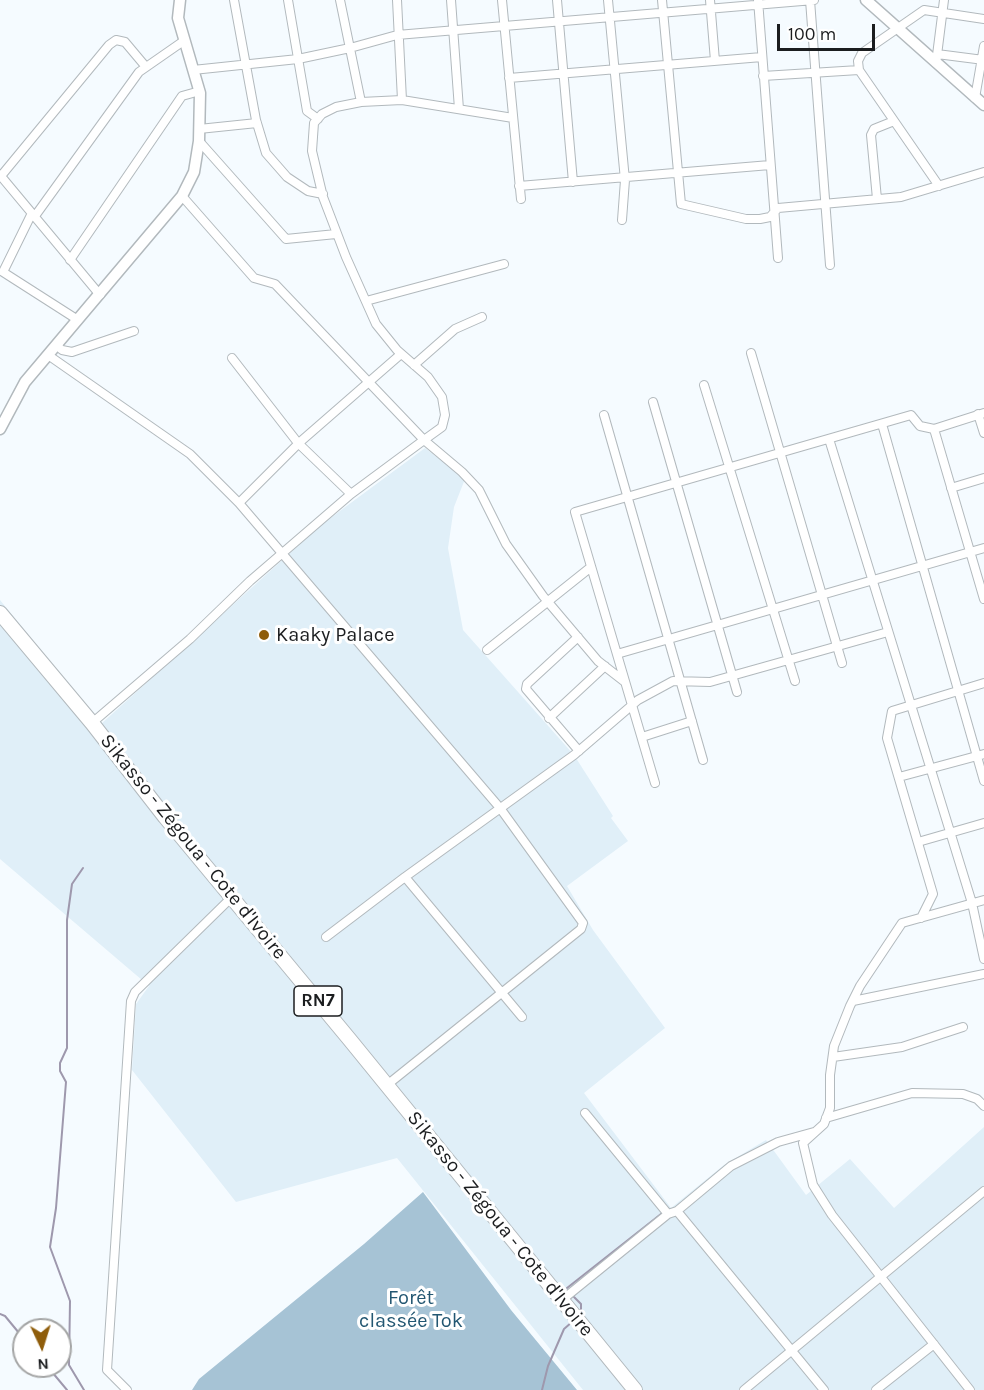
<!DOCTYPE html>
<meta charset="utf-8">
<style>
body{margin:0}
#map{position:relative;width:984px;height:1390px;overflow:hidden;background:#f5fbff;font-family:Karla,sans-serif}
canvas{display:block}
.north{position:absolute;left:12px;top:1318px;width:60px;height:60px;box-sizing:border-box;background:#fff;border:2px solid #a4a5a5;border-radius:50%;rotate:176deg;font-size:16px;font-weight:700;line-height:24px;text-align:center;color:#1b1d1f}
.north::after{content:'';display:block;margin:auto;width:21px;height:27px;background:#8f5d0b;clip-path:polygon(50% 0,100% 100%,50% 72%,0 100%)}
.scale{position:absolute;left:777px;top:24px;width:98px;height:27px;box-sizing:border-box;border:3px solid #1b1d1f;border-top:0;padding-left:8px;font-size:18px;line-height:21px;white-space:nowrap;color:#1b1d1f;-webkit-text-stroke:4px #fff;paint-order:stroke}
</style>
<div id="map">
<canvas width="984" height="1390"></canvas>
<div class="north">N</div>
<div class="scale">100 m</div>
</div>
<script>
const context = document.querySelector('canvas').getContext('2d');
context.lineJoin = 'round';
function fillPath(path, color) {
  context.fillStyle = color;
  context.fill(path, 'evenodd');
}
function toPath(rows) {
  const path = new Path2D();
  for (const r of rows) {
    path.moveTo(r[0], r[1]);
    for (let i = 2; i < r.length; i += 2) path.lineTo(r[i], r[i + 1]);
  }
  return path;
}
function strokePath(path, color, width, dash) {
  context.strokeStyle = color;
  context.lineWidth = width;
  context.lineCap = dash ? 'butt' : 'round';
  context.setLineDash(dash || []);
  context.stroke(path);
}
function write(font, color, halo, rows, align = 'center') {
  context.font = font + ' Karla,sans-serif';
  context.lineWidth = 6;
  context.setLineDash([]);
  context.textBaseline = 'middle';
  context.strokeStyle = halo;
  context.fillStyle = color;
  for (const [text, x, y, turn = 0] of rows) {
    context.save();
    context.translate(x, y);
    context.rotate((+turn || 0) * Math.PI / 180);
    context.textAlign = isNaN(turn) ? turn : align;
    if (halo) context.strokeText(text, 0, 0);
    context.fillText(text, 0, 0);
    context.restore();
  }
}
const built = toPath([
 [425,448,465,479,454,507,448,548,463,630,574,755,613,816,611,818,628,841,567,886,593,930,665,1028,584,1093,671,1208,724,1165,766,1140,806,1195,850,1159,894,1208,984,1127,984,1390,583,1390,397,1158,236,1202,132,1070,136,1004,149,986,0,859,0,600,101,724,321,525]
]);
const forest = toPath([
 [423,1192,511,1310,577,1390,192,1390,199,1379,364,1244]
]);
const stream = toPath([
 [83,868,72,884,67,920,67,1048,60,1063,60,1071,66,1082,56,1208,50,1247,70,1301,69,1365,84,1390],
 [567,1288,661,1214],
 [574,1297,581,1304,581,1314],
 [0,1314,5,1316,24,1339],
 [47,1366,67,1390],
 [542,1390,548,1366,564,1329,572,1322]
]);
const street = toPath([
 [234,0,256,120,266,153,287,177,308,191,323,194],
 [288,0,307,111,318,119],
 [340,0,361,102],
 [397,0,402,100],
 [451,0,459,109],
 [502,0,521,199],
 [557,0,573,182],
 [608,0,625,180,622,220],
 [662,0,681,204,746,219,760,219,770,217,778,208,901,197,984,172],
 [710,0,715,61],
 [758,0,778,258],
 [810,0,830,265],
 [937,54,984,60],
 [936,63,944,0],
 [193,70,298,59,350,48,397,35,814,0],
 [763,76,859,70],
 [509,78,762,57],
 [975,98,984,46],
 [199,129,257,123],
 [199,141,286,239,336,234],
 [0,175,100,295],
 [1,176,109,45,116,40,125,42,146,67],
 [519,186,770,165],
 [939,186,859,70,858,61,862,53,924,10,984,19],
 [182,196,254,278,275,284,424,440,442,427,445,415,442,397,428,377,397,350,376,324,346,257,323,197,312,151,314,123,322,114,336,107,361,102,402,100,513,118],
 [877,199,871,135,874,129,894,121],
 [32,213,3,272,78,320],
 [35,216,139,72,185,40],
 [70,260,182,96,200,91],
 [366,301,504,264],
 [56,345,62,350,72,352,134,331],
 [751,353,842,663],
 [48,355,190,454,239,503,500,808,583,923,581,929,387,1085],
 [232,358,298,443,351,494],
 [414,365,455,329,482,317],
 [704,385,795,681],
 [653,402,737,692],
 [978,414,984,433],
 [604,415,703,760],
 [882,424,984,781],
 [934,429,984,599],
 [829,439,972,903,984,959],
 [951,488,984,478],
 [239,503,300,442,401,354],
 [578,637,527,684,526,689,579,751],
 [487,650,591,567],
 [617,654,984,548],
 [549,718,605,666],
 [92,723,190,639,250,581,351,494,424,440,462,472,479,490,506,544,543,596,598,661,625,682],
 [642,737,692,721],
 [899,777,984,754],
 [655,783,575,512,911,415,920,426,934,429,984,413],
 [918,842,984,823],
 [921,918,933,894,887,738,892,711,984,683],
 [326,937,405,877],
 [853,1001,984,974],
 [522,1017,405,877,574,755,638,700,673,681,710,682,888,632],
 [833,1057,902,1047,963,1027],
 [585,1113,668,1214],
 [826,1118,912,1093,963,1094,977,1099,984,1106],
 [677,1211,731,1166,778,1142,814,1132],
 [562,1300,668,1214,677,1211,824,1390],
 [127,1390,107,1370,131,1001,135,992,232,897],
 [744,1390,984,1191],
 [876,1390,934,1344],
 [970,1390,832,1215,813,1185,803,1143,824,1124,830,1108,830,1075,834,1046,850,1006,860,986,902,923,984,900]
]);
const secondary = toPath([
 [866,0,984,105],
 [0,429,25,382,182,196,194,172,199,141,200,93,178,18,180,0]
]);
const highway = toPath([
 [0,613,92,723,165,817,350,1040,635,1390]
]);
const markers = [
 [264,635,6,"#8f5d0b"]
];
const shields = [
 [318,1001,48]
];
const shieldNames = [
 ["RN7",318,1001]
];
const poiNames = [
 ["Kaaky Palace",276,635]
];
const streetNames = [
 ["Sikasso - Zégoua - Cote d'Ivoire",193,847,51],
 ["Sikasso - Zégoua - Cote d'Ivoire",500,1224,51]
];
const parkNames = [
 ["Forêt",411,1298],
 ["classée Tok",411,1321]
];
fillPath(built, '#e0eff8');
fillPath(forest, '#a6c3d5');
strokePath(stream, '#9e98ad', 2);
strokePath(street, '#b2b9bd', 10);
strokePath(secondary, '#b2b9bd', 13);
strokePath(highway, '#b2b9bd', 16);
strokePath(street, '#fff', 8);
strokePath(secondary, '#fff', 10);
strokePath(highway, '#fff', 14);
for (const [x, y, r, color] of markers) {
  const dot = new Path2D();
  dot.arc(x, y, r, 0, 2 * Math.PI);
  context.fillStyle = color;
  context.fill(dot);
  strokePath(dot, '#fff', 2);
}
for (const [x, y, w] of shields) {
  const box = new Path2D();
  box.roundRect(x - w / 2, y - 15, w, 30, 4.5);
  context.fillStyle = '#fff';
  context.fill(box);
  strokePath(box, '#1b1d1f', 1.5);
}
write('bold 18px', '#1b1d1f', null, shieldNames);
write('20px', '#1b1d1f', '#fff', poiNames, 'left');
write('20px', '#1b1d1f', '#fff', streetNames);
write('20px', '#235772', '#fff', parkNames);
</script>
